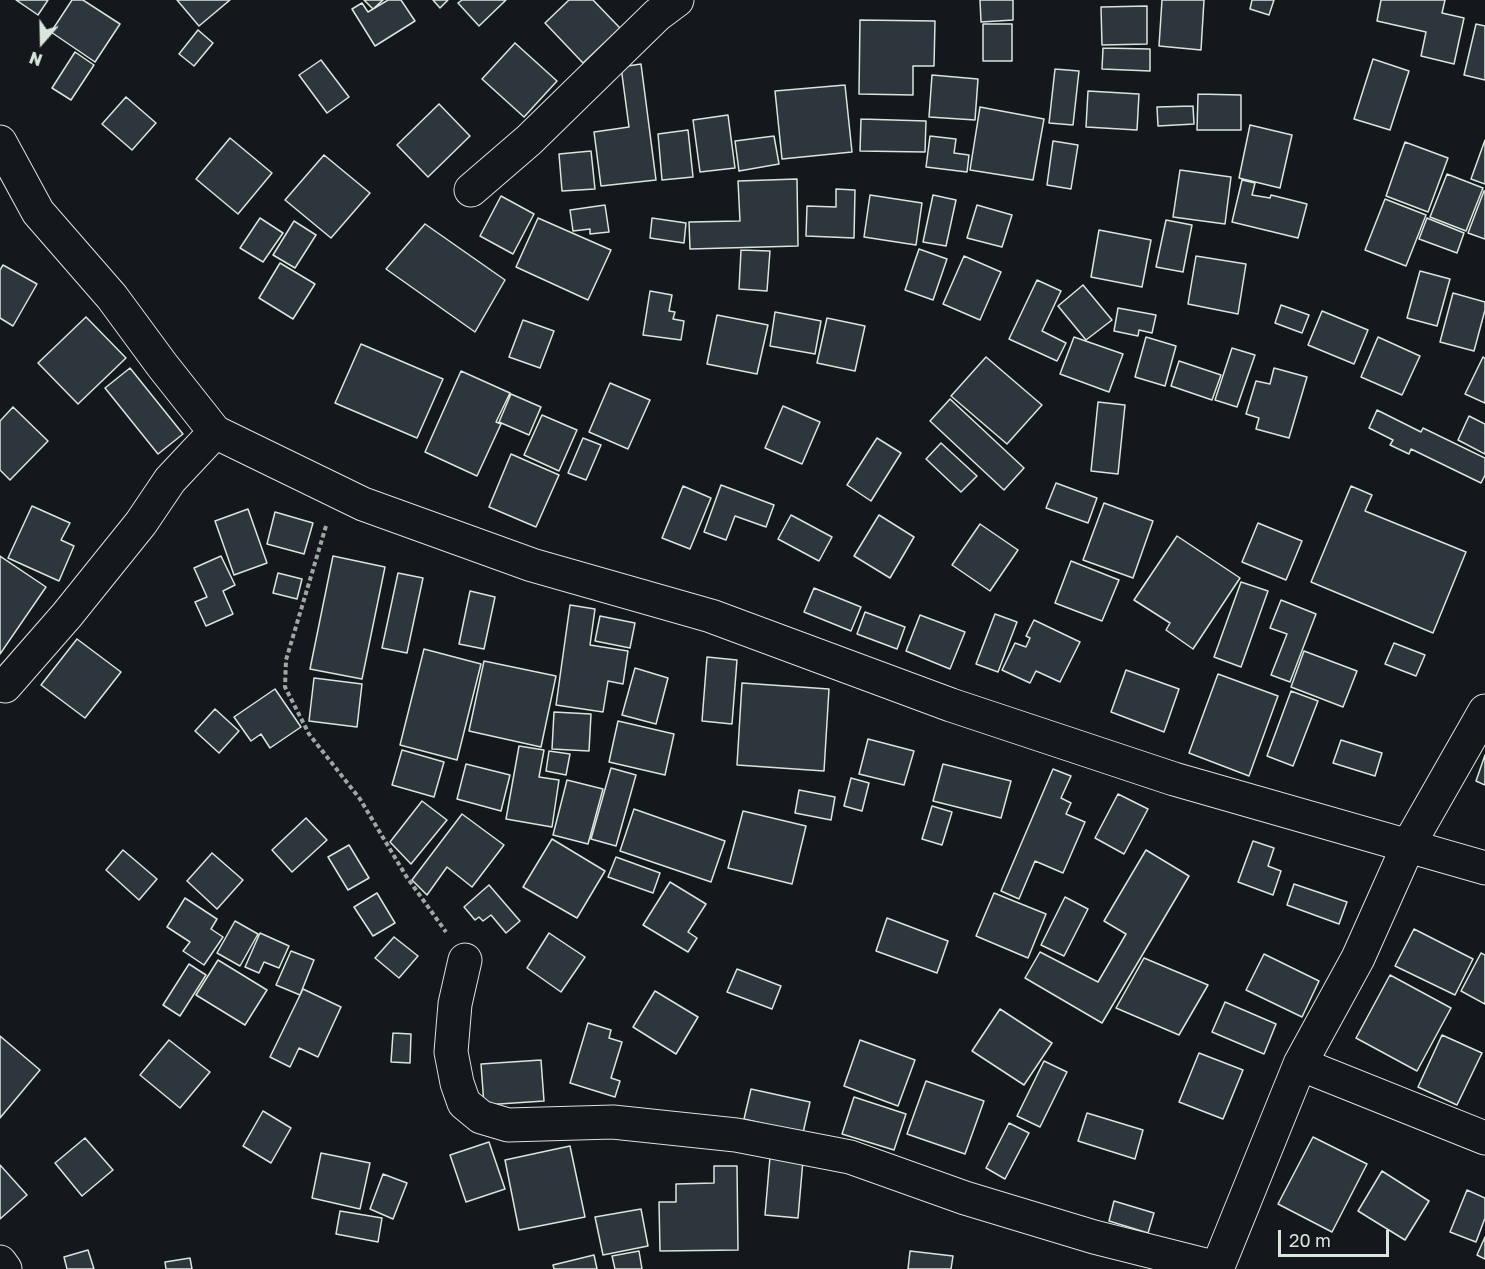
<!DOCTYPE html>
<style>
body{margin:0}
#map{position:relative;width:1485px;height:1269px;overflow:hidden;background:#14181c;font-family:"Golos Text",sans-serif}
canvas{display:block}
.north{position:absolute;left:12px;top:12px;width:60px;height:60px;-webkit-text-stroke:4px #14181c;paint-order:stroke;rotate:200deg;font-size:16px;font-weight:700;line-height:24px;text-align:center;color:#d8e6dc}
.north::after{content:'';display:block;margin:auto;width:21px;height:27px;background:#d8e6dc;clip-path:polygon(50% 0,100% 100%,50% 72%,0 100%)}
.scale{position:absolute;left:1278px;top:1230px;width:111px;height:27px;box-sizing:border-box;border:3px solid #d8e6dc;border-top:0;padding-left:8px;font-size:18px;line-height:21px;white-space:nowrap;color:#d8e6dc;-webkit-text-stroke:4px #14181c;paint-order:stroke}
</style>
<div id="map">
<canvas width="1485" height="1269"></canvas>
<div class="north">N</div>
<div class="scale">20 m</div>
</div>
<script>
const context = document.querySelector('canvas').getContext('2d');
context.lineJoin = 'round';
function fillPath(path, color) {
  context.fillStyle = color;
  context.fill(path, 'evenodd');
}
function toPath(rows) {
  const path = new Path2D();
  for (const r of rows) {
    path.moveTo(r[0], r[1]);
    for (let i = 2; i < r.length; i += 2) path.lineTo(r[i], r[i + 1]);
  }
  return path;
}
function strokePath(path, color, width, dash) {
  context.strokeStyle = color;
  context.lineWidth = width;
  context.lineCap = dash ? 'butt' : 'round';
  context.setLineDash(dash || []);
  context.stroke(path);
}
const building = toPath([
 [16,0,48,0,38,15,16,0],
 [72,0,83,0,120,24,95,62,51,32,72,0],
 [177,0,230,0,199,26,177,0],
 [364,0,383,0,373,9,364,0],
 [388,0,401,0,415,21,375,46,352,9,362,3,368,12,388,0],
 [433,0,448,0,440,8,433,0],
 [462,0,506,0,479,26,458,3,462,0],
 [569,0,593,0,620,28,583,63,545,23,569,0],
 [980,0,1013,0,1013,20,981,22,980,0],
 [1162,0,1204,0,1201,50,1159,46,1162,0],
 [1252,0,1274,0,1269,15,1250,9,1252,0],
 [1381,0,1445,0,1442,13,1464,18,1454,64,1421,56,1426,32,1377,21,1381,0],
 [1147,6,1147,44,1102,45,1101,7,1147,6],
 [860,20,935,21,934,66,913,66,913,95,859,94,860,20],
 [983,24,1012,24,1012,61,983,61,983,24],
 [1476,24,1485,26,1485,80,1464,75,1476,24],
 [198,30,213,43,194,66,179,54,198,30],
 [515,43,557,81,524,117,482,79,515,43],
 [1103,48,1150,49,1150,71,1102,69,1103,48],
 [75,52,94,65,71,100,52,88,75,52],
 [1373,59,1409,71,1390,130,1354,119,1373,59],
 [321,60,349,97,327,113,299,75,321,60],
 [641,64,656,180,601,186,594,132,629,127,621,67,641,64],
 [1055,69,1079,71,1073,125,1049,123,1055,69],
 [932,75,978,79,975,120,929,117,932,75],
 [845,85,852,152,782,159,775,91,845,85],
 [1088,91,1139,94,1137,130,1086,127,1088,91],
 [1198,94,1241,95,1241,130,1197,130,1198,94],
 [126,97,156,123,132,150,102,124,126,97],
 [439,104,470,136,428,177,397,145,439,104],
 [1193,106,1194,124,1158,126,1157,107,1193,106],
 [980,107,1044,119,1033,180,970,170,980,107],
 [728,115,735,168,700,172,693,120,728,115],
 [861,119,926,121,925,152,860,151,861,119],
 [1250,125,1292,135,1280,188,1239,178,1250,125],
 [688,130,693,177,662,180,658,134,688,130],
 [774,136,779,164,739,171,735,141,774,136],
 [930,136,956,139,954,153,969,155,967,172,926,167,930,136],
 [230,138,272,173,238,214,196,179,230,138],
 [1485,140,1485,184,1471,179,1485,140],
 [1053,141,1078,145,1071,189,1047,185,1053,141],
 [1405,142,1448,158,1428,212,1386,196,1405,142],
 [591,151,595,189,562,191,559,154,591,151],
 [324,155,370,193,331,238,285,200,324,155],
 [1180,170,1231,177,1225,224,1173,217,1180,170],
 [1447,174,1483,188,1466,231,1430,217,1447,174],
 [797,179,798,246,690,249,689,222,740,221,738,181,797,179],
 [1242,180,1255,183,1252,195,1270,198,1271,195,1307,204,1298,238,1232,222,1242,180],
 [836,189,855,190,854,238,806,236,807,206,836,207,836,189],
 [1484,191,1485,191,1485,239,1468,233,1484,191],
 [870,195,922,203,916,245,864,237,870,195],
 [933,195,956,200,946,246,923,242,933,195],
 [501,196,534,214,513,254,480,236,501,196],
 [1385,199,1426,215,1406,266,1365,250,1385,199],
 [605,205,609,232,590,234,590,229,573,231,570,210,605,205],
 [977,205,1012,215,1002,247,967,238,977,205],
 [260,218,283,233,263,262,240,248,260,218],
 [538,218,611,250,588,300,516,267,538,218],
 [652,218,686,223,684,243,650,238,652,218],
 [1427,218,1464,233,1457,253,1419,239,1427,218],
 [1166,220,1192,225,1183,272,1156,267,1166,220],
 [294,221,316,235,295,268,273,255,294,221],
 [425,224,505,280,475,332,386,269,425,224],
 [1099,230,1151,240,1142,287,1091,277,1099,230],
 [919,249,947,259,933,300,905,290,919,249],
 [741,250,770,251,767,291,739,289,741,250],
 [964,256,1001,272,980,320,943,304,964,256],
 [1196,256,1246,264,1238,314,1188,304,1196,256],
 [280,263,315,284,293,319,259,298,280,263],
 [3,265,37,284,13,326,0,318,0,270,3,265],
 [1420,271,1450,279,1437,326,1407,318,1420,271],
 [1037,280,1061,291,1042,331,1066,343,1057,361,1009,339,1037,280],
 [1083,285,1112,320,1086,340,1058,306,1083,285],
 [650,291,672,295,669,311,675,312,673,319,684,321,681,340,643,335,650,291],
 [1453,293,1485,302,1485,310,1474,351,1440,342,1453,293],
 [1281,305,1309,315,1302,333,1275,323,1281,305],
 [1118,308,1156,315,1152,333,1139,330,1138,336,1114,331,1118,308],
 [1322,311,1368,330,1354,364,1308,345,1322,311],
 [775,312,821,321,815,354,770,346,775,312],
 [717,315,768,325,757,374,707,364,717,315],
 [86,317,126,358,78,404,38,363,86,317],
 [827,318,865,326,855,371,817,363,827,318],
 [523,320,554,331,540,368,509,357,523,320],
 [1074,337,1123,354,1109,392,1060,374,1074,337],
 [1146,337,1176,346,1165,386,1135,377,1146,337],
 [1378,337,1420,356,1402,395,1361,377,1378,337],
 [361,344,443,379,417,438,335,403,361,344],
 [1232,348,1255,355,1237,407,1215,400,1232,348],
 [986,357,1042,405,1007,444,951,396,986,357],
 [1483,357,1485,358,1485,403,1465,394,1483,357],
 [1179,361,1221,375,1212,400,1171,386,1179,361],
 [130,368,183,434,158,454,105,388,130,368],
 [1274,368,1307,377,1289,438,1256,429,1259,418,1246,414,1256,381,1270,384,1274,368],
 [461,371,510,393,496,422,501,424,477,476,425,452,461,371],
 [610,383,650,400,628,449,589,432,610,383],
 [511,394,541,407,529,435,499,422,511,394],
 [950,399,1024,468,1004,490,930,421,950,399],
 [1098,402,1125,405,1118,474,1091,471,1098,402],
 [783,406,820,422,802,464,765,448,783,406],
 [13,407,48,441,10,480,0,470,0,421,13,407],
 [1377,410,1421,432,1423,428,1485,458,1485,475,1481,483,1411,449,1409,454,1390,445,1393,440,1369,428,1377,410],
 [542,415,577,430,559,471,524,455,542,415],
 [1469,416,1485,424,1485,454,1458,440,1469,416],
 [583,438,601,445,586,480,568,473,583,438],
 [877,438,901,453,871,501,847,485,877,438],
 [941,443,977,476,961,492,926,459,941,443],
 [511,454,559,475,536,527,489,507,511,454],
 [1056,483,1097,498,1088,523,1046,508,1056,483],
 [721,485,774,505,766,527,735,516,726,540,704,532,721,485],
 [683,486,711,498,690,549,662,538,683,486],
 [1351,486,1372,495,1365,511,1466,552,1433,633,1311,582,1351,486],
 [1104,503,1153,521,1133,578,1083,560,1104,503],
 [32,506,70,523,61,540,74,546,59,581,8,558,32,506],
 [248,509,267,563,234,575,215,521,248,509],
 [275,512,313,523,304,554,267,544,275,512],
 [791,515,832,537,819,561,778,539,791,515],
 [879,515,914,537,890,578,854,556,879,515],
 [1258,523,1302,541,1286,580,1242,562,1258,523],
 [980,524,1018,550,990,591,952,565,980,524],
 [1177,536,1240,578,1193,649,1166,630,1170,623,1134,600,1177,536],
 [0,556,46,587,0,654,0,556],
 [221,556,235,585,223,591,233,614,206,626,195,602,207,597,194,568,221,556],
 [333,556,385,567,362,679,310,669,333,556],
 [1071,561,1119,580,1102,621,1055,603,1071,561],
 [278,573,302,579,297,599,273,593,278,573],
 [398,573,423,578,407,653,382,648,398,573],
 [1241,582,1268,591,1241,667,1214,657,1241,582],
 [814,588,861,607,851,631,804,612,814,588],
 [470,591,495,597,484,649,459,644,470,591],
 [1281,600,1316,614,1290,682,1271,675,1287,634,1270,628,1281,600],
 [570,605,595,609,590,645,628,651,623,684,608,681,603,712,556,705,570,605],
 [865,612,905,627,897,649,857,634,865,612],
 [995,614,1017,622,998,672,976,664,995,614],
 [920,615,965,632,950,669,906,651,920,615],
 [600,616,635,623,630,648,595,641,600,616],
 [1034,620,1080,642,1060,682,1036,671,1030,683,1002,670,1015,643,1026,647,1030,638,1026,636,1034,620],
 [77,639,121,672,85,718,41,685,77,639],
 [1394,643,1425,655,1416,676,1385,664,1394,643],
 [424,649,481,664,457,760,400,745,424,649],
 [1304,651,1357,671,1343,707,1291,687,1304,651],
 [707,657,737,660,732,724,702,721,707,657],
 [484,661,556,676,541,747,469,731,484,661],
 [635,668,668,678,656,724,622,715,635,668],
 [1126,670,1179,689,1164,732,1111,712,1126,670],
 [1218,674,1278,696,1249,776,1189,753,1218,674],
 [314,678,362,684,357,727,309,721,314,678],
 [742,683,829,689,824,771,737,765,742,683],
 [275,689,301,727,270,748,261,734,251,741,234,717,275,689],
 [1291,691,1318,701,1293,766,1267,756,1291,691],
 [215,709,239,731,219,753,195,731,215,709],
 [554,712,591,714,589,751,552,749,554,712],
 [618,721,674,734,665,775,609,762,618,721],
 [868,739,914,751,904,785,859,774,868,739],
 [1341,740,1382,753,1375,776,1333,763,1341,740],
 [519,746,544,750,539,777,559,780,552,827,506,819,519,746],
 [402,750,444,762,434,797,392,785,402,750],
 [549,751,570,754,566,775,546,771,549,751],
 [1485,755,1485,785,1476,781,1485,755],
 [466,764,510,775,501,811,457,799,466,764],
 [943,764,1011,781,1001,818,933,801,943,764],
 [611,768,636,775,616,846,591,839,611,768],
 [1053,769,1071,776,1061,798,1071,803,1066,814,1085,822,1063,873,1035,861,1019,899,1001,891,1053,769],
 [851,778,869,783,862,811,844,806,851,778],
 [567,780,603,789,588,844,553,835,567,780],
 [799,790,835,797,831,820,795,813,799,790],
 [1118,794,1148,809,1124,854,1095,838,1118,794],
 [422,801,447,820,411,864,390,842,422,801],
 [932,806,952,812,942,845,922,839,932,806],
 [634,809,725,841,711,882,620,851,634,809],
 [743,811,806,826,792,884,728,868,743,811],
 [462,814,504,845,472,887,447,867,427,895,412,880,462,814],
 [306,818,327,840,292,872,272,850,306,818],
 [552,839,605,871,577,918,523,887,552,839],
 [1253,841,1274,848,1268,866,1281,871,1273,895,1238,882,1253,841],
 [349,845,369,878,348,890,328,857,349,845],
 [123,850,157,879,139,900,106,870,123,850],
 [1146,850,1189,876,1102,1023,1025,978,1040,952,1098,982,1126,934,1104,921,1146,850],
 [212,853,243,880,217,909,187,881,212,853],
 [616,857,660,873,653,893,608,877,616,857],
 [670,882,706,904,688,932,697,938,688,952,643,925,670,882],
 [1294,884,1347,902,1339,924,1287,905,1294,884],
 [489,885,520,921,506,933,491,915,483,921,479,917,475,920,464,907,489,885],
 [377,893,395,923,373,936,354,907,377,893],
 [994,893,1046,914,1028,958,976,936,994,893],
 [1065,897,1088,909,1064,956,1041,945,1065,897],
 [185,898,217,919,211,929,223,937,204,965,183,951,190,942,167,927,185,898],
 [887,918,948,941,937,973,876,951,887,918],
 [235,921,258,934,240,966,217,953,235,921],
 [1414,929,1473,959,1455,995,1395,966,1414,929],
 [260,933,289,946,279,968,264,962,259,973,245,967,260,933],
 [549,933,585,957,561,992,527,968,549,933],
 [394,937,418,956,399,978,375,958,394,937],
 [291,951,314,960,300,995,276,985,291,951],
 [1481,953,1485,955,1485,1004,1461,991,1481,953],
 [1264,954,1319,981,1302,1017,1246,990,1264,954],
 [1144,958,1208,985,1179,1035,1116,1008,1144,958],
 [218,960,267,990,245,1025,196,995,218,960],
 [189,964,206,975,180,1016,163,1005,189,964],
 [737,969,781,986,772,1009,727,992,737,969],
 [1390,975,1451,1008,1417,1071,1356,1038,1390,975],
 [303,989,341,1007,318,1057,299,1048,290,1067,270,1057,303,989],
 [655,991,698,1017,676,1054,633,1027,655,991],
 [1225,1002,1276,1024,1264,1054,1212,1032,1225,1002],
 [1000,1009,1052,1043,1024,1085,972,1051,1000,1009],
 [588,1023,611,1030,609,1038,622,1042,611,1078,620,1081,615,1097,570,1083,588,1023],
 [393,1033,411,1034,410,1063,391,1062,393,1033],
 [1442,1035,1482,1053,1457,1105,1418,1087,1442,1035],
 [0,1036,40,1070,0,1118,0,1036],
 [169,1040,210,1072,180,1108,140,1075,169,1040],
 [860,1040,915,1060,898,1106,844,1086,860,1040],
 [1199,1053,1243,1070,1223,1119,1179,1102,1199,1053],
 [541,1060,544,1101,484,1105,481,1064,541,1060],
 [1044,1061,1067,1072,1040,1127,1017,1116,1044,1061],
 [926,1081,984,1101,965,1154,907,1134,926,1081],
 [751,1089,810,1102,803,1133,744,1119,751,1089],
 [854,1097,906,1114,894,1150,842,1134,854,1097],
 [263,1111,291,1128,271,1163,243,1146,263,1111],
 [1087,1113,1143,1130,1135,1159,1078,1141,1087,1113],
 [1009,1123,1029,1133,1005,1179,986,1168,1009,1123],
 [1313,1137,1367,1164,1332,1232,1278,1204,1313,1137],
 [85,1138,113,1170,82,1196,55,1163,85,1138],
 [489,1142,505,1189,466,1202,450,1155,489,1142],
 [570,1146,585,1217,519,1230,505,1160,570,1146],
 [321,1153,370,1163,360,1209,312,1198,321,1153],
 [770,1157,803,1160,798,1218,765,1215,770,1157],
 [0,1165,27,1195,0,1219,0,1165],
 [714,1166,737,1166,738,1250,660,1251,659,1202,676,1202,676,1184,714,1183,714,1166],
 [1382,1171,1429,1201,1405,1240,1358,1211,1382,1171],
 [383,1174,407,1183,393,1219,370,1209,383,1174],
 [1467,1190,1485,1198,1485,1218,1476,1242,1450,1232,1467,1190],
 [1114,1201,1154,1213,1148,1233,1109,1221,1114,1201],
 [641,1209,648,1246,603,1255,595,1217,641,1209],
 [340,1211,382,1218,378,1242,336,1234,340,1211],
 [1485,1237,1485,1259,1477,1255,1485,1237],
 [88,1250,94,1269,67,1269,64,1257,88,1250],
 [639,1251,642,1269,615,1269,612,1256,639,1251],
 [910,1251,953,1256,951,1269,908,1269,910,1251],
 [594,1255,597,1269,554,1269,553,1265,594,1255],
 [190,1258,192,1269,166,1269,165,1262,190,1258]
]);
const path = toPath([
 [326,526,286,660,285,687,309,734,360,799,406,876,446,932]
]);
const minor = toPath([
 [0,142,38,212,112,297,162,365,215,432,363,504,532,565,711,616,951,705,1174,779,1485,868],
 [471,190,529,140,657,15,677,0],
 [5,686,67,615,141,523,170,480,215,432],
 [465,960,455,1004,451,1052,457,1083,464,1103,481,1117,508,1125,613,1122,736,1135,850,1157,965,1198,1094,1237,1217,1268],
 [1300,1064,1485,1138],
 [0,1262,5,1269],
 [1217,1269,1300,1064,1358,958,1408,846,1485,711]
]);
fillPath(building, '#2c363c');
strokePath(building, '#d8e6dc', 1.5);
strokePath(minor, '#d8e6dc', 35);
strokePath(path, '#9da8a2', 4, [4.5, 3]);
strokePath(minor, '#14181c', 33);
</script>
